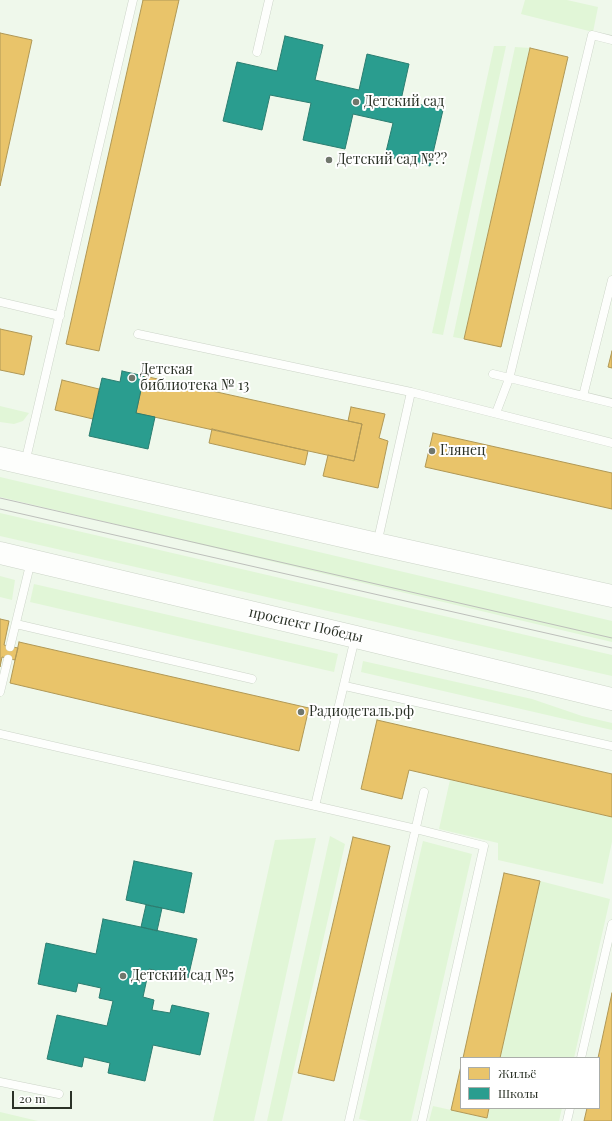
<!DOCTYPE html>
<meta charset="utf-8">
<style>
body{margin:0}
#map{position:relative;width:612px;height:1121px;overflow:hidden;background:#eff8eb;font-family:"Playfair Display",serif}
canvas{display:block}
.legend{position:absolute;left:460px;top:1057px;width:140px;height:52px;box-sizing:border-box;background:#fff;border:1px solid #aaada9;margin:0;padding:5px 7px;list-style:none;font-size:12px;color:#2b3227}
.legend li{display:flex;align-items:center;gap:8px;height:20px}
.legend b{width:20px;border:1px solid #aaada9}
.scale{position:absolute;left:12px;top:1091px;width:60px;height:18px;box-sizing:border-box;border:2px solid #2b3227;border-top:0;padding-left:5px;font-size:12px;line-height:14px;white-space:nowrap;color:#2b3227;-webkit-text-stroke:3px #fff;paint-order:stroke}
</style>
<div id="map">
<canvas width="612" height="1121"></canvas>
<ul class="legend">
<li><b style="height:11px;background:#e9c46a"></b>Жильё</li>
<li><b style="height:11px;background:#2a9d8f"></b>Школы</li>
</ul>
<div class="scale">20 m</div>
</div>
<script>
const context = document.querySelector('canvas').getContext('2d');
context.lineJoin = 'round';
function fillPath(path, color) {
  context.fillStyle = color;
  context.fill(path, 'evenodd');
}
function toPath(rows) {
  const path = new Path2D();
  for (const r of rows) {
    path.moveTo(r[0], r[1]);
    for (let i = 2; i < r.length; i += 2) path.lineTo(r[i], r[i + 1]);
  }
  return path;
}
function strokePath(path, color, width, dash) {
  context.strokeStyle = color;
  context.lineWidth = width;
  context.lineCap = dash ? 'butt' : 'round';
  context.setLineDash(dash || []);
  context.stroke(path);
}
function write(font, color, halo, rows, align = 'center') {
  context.font = font + ' "Playfair Display",serif';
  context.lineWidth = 4;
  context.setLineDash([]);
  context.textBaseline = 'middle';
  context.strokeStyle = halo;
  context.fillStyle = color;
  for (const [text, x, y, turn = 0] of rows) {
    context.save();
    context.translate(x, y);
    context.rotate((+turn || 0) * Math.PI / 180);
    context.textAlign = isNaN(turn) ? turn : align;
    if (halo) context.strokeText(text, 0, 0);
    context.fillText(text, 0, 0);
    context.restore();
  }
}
const green = toPath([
 [525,0,567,0,598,7,593,32,521,14],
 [494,46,506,46,443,335,432,333],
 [515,47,530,48,464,339,453,337],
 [0,406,29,413,23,421,14,424,0,422],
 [0,477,612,621,612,642,0,497],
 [0,513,612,655,612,676,0,536],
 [0,576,15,580,12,600,0,597],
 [34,584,338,654,334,672,30,602],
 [363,661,532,699,582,716,612,723,612,730,361,672],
 [450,780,612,817,612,842,603,884,498,860,498,843,439,829],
 [330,836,345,844,282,1121,267,1121],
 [316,838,254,1121,213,1121,275,840],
 [423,841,472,854,411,1121,369,1121,359,1119],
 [540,881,610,899,574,1058,500,1058],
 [433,1106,487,1118,489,1108,562,1108,559,1121,429,1121],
 [0,1112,38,1121,0,1121]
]);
const homes = toPath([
 [143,0,179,0,99,351,66,344,143,0],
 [0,33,32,40,0,186,0,33],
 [530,48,568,57,501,347,464,339,530,48],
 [0,329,32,336,24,375,0,370,0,329],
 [612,351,612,368,608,367,612,351],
 [144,376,362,424,354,461,136,413,144,376],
 [62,380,99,389,93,419,55,410,62,380],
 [351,407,385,414,379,438,388,441,378,488,323,476,328,455,354,461,362,424,348,421,351,407],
 [212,429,308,451,305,465,209,443,212,429],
 [433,433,612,473,612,509,425,467,433,433],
 [0,619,9,621,4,645,18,648,15,660,2,657,0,667,0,619],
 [19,642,309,708,299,751,10,683,19,642],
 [377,720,612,774,612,817,409,770,402,799,361,789,377,720],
 [353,837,390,846,334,1081,298,1073,353,837],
 [504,873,540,881,500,1058,463,1058,504,873],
 [612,993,612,1121,584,1121,587,1108,599,1108,599,1058,598,1058,612,993],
 [461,1066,461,1108,489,1108,487,1118,451,1110,461,1066]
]);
const schools = toPath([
 [285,36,323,45,315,80,359,90,367,54,409,64,401,100,443,110,430,166,385,156,393,123,353,114,345,149,303,140,311,103,270,95,262,130,223,121,237,62,277,71,285,36],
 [122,371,144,376,136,413,155,417,148,449,89,436,102,378,120,382,122,371],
 [134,861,192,873,184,913,126,900,134,861],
 [146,905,162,908,157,931,141,927,146,905],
 [103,919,197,939,188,978,149,969,143,997,154,1000,152,1010,170,1013,172,1005,209,1013,200,1055,153,1045,145,1081,108,1073,110,1063,84,1057,82,1067,47,1059,57,1015,107,1026,113,1001,99,998,101,988,78,983,76,992,38,984,46,943,96,954,103,919]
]);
const service = toPath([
 [257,52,269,0],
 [0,302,60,316],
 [138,334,411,392,377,544],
 [493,374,612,403],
 [411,392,612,443],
 [583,396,612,280],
 [496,413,509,379,592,35,612,40],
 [25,463,133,0],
 [16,624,252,679],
 [10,647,31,561],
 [345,686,612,746],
 [0,692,8,659],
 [0,734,416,829,484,846,422,1121],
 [315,806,355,638],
 [581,1058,612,924],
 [0,1082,59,1094],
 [349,1121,424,792],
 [567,1121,570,1108]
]);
const primary = toPath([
 [0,458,377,544,612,596],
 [0,553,356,637,612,699]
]);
const tram = toPath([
 [0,498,612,638],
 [0,509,612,648]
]);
const markers = [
 [356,102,4,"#70776c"],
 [329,160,4,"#70776c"],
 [132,378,4,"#70776c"],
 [432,451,4,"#70776c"],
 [301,712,4,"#70776c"],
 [123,976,4,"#70776c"]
];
const poiNames = [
 ["Детский сад",364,102],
 ["Детский сад №??",337,160],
 ["Детская",140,370],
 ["библиотека № 13",140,386],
 ["Глянец",440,451],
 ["Радиодеталь.рф",309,712],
 ["Детский сад №5",131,976]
];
const streetNames = [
 ["проспект Победы",306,625,13]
];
fillPath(green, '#e1f6d7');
fillPath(homes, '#e9c46a');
strokePath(homes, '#b09856', 1);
fillPath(schools, '#2a9d8f');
strokePath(schools, '#2a7d70', 1);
strokePath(service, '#ccd4c8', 9);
strokePath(primary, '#ccd4c8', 23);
strokePath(service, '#fdfefc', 8);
strokePath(primary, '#fdfefc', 22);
strokePath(tram, '#bdbfbb', 1);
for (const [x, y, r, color] of markers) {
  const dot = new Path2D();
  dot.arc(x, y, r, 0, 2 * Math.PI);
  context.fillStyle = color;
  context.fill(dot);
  strokePath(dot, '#fff', 1.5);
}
write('14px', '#2b3227', '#fff', poiNames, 'left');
write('14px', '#2b3227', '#fff', streetNames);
</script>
